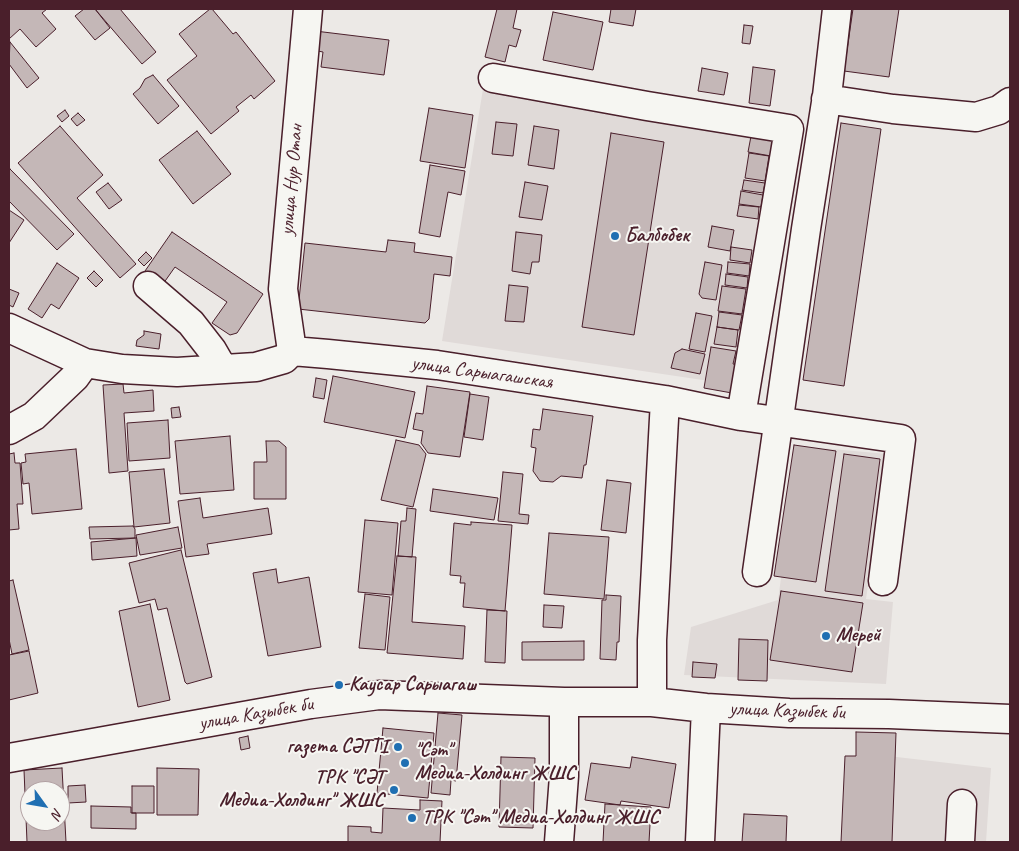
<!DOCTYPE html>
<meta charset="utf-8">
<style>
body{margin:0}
#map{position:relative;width:1019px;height:851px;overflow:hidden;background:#ece9e6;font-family:Caveat,sans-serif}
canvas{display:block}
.frame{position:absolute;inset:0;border:10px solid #4a1f2b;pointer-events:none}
.north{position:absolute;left:20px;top:781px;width:50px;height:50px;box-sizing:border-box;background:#f6f6f2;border:1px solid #b1a0a2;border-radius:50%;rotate:122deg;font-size:14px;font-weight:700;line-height:20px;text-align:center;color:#4a1f2b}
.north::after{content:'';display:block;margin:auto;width:18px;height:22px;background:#1f6fb2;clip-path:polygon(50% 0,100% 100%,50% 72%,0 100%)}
</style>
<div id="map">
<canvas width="1019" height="851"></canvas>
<div class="frame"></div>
<div class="north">N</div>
</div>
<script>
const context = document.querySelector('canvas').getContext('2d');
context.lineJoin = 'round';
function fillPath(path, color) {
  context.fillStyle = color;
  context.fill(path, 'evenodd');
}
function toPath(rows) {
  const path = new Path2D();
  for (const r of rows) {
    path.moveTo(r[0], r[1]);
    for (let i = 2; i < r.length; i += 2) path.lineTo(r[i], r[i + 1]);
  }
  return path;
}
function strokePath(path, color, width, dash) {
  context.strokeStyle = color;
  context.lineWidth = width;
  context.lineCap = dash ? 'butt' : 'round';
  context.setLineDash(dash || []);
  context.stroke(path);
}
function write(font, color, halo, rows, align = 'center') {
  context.font = font + ' Caveat,sans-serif';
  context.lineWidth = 4;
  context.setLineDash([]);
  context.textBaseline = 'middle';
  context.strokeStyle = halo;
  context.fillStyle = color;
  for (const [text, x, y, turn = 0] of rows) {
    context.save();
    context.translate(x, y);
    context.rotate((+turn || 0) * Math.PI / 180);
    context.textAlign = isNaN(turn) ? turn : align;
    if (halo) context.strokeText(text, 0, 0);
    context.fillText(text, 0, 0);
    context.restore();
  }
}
const built = toPath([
 [483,89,769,136,736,385,442,341],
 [799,446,887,454,866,599,893,602,886,684,684,675,691,627,778,600],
 [871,754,991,768,986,842,866,842]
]);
const building = toPath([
 [9,9,47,9,42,13,56,29,36,47,20,29,9,39,9,9],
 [84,9,95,9,110,28,95,40,75,16,84,9],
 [95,9,120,9,156,52,142,64,95,9],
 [210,9,212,9,233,34,236,32,275,81,254,99,251,95,236,107,239,111,211,134,167,80,197,56,179,34,210,9],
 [497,9,517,9,513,28,521,30,516,47,509,45,505,62,485,57,497,9],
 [611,9,636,9,633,26,609,22,611,9],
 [853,9,899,9,889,77,844,71,853,9],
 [553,12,603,22,593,70,543,60,553,12],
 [744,25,753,26,750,44,742,43,744,25],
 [315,31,389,40,384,75,321,67,323,52,312,50,315,31],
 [10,42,39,78,27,88,9,64,10,42],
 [753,67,775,70,770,106,749,103,753,67],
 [702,68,728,73,724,95,698,91,702,68],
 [153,75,179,106,158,124,133,94,140,88,145,79,153,75],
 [429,108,473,115,465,168,420,161,429,108],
 [65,110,69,116,62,122,57,116,65,110],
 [78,113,85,120,77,126,71,119,78,113],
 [496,122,517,124,513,156,492,154,496,122],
 [841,123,881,129,844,386,803,380,841,123],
 [60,126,103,175,77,198,136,264,120,278,18,163,60,126],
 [534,126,559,130,554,169,528,165,534,126],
 [197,131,231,174,193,204,159,160,197,131],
 [752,131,775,134,771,156,748,152,752,131],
 [611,133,664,142,634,335,582,327,611,133],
 [749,153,769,156,765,181,745,178,749,153],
 [430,165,465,171,461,195,448,192,440,237,419,233,430,165],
 [10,169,74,234,57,250,9,201,9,170,10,169],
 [744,180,765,183,763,193,742,190,744,180],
 [525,182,548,186,542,220,519,217,525,182],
 [108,183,122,200,109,209,96,192,108,183],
 [741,191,763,195,761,207,739,204,741,191],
 [739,205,759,207,758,219,737,216,739,205],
 [9,210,24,220,9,243,9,210],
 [712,226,734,230,730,251,708,247,712,226],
 [172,232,263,294,237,333,230,335,212,323,227,302,175,267,163,284,145,271,172,232],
 [516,232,542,235,539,262,532,262,530,274,512,271,516,232],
 [388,240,415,243,414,252,452,257,450,276,434,274,429,319,425,323,298,309,305,243,386,252,388,240],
 [731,247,752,250,750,263,730,260,731,247],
 [146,252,152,258,144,266,138,260,146,252],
 [705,262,722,265,716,300,702,298,699,294,705,262],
 [728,262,750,264,749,276,727,273,728,262],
 [57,263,79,278,59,309,51,304,42,318,28,309,57,263],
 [94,271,103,280,96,287,87,278,94,271],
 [726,274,748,277,747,288,725,285,726,274],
 [509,285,528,287,524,322,505,321,509,285],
 [722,286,746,289,742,314,718,311,722,286],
 [9,289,19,293,13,307,9,305,9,289],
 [719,312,742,315,739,330,717,327,719,312],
 [696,313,712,316,705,352,689,349,696,313],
 [717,327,738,330,736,347,714,344,717,327],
 [144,331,161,334,159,349,136,346,137,340,144,335,144,331],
 [711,347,736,351,733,364,738,365,732,393,704,388,711,347],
 [682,349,705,354,700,374,671,368,675,353,682,349],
 [333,376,415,392,405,438,324,422,333,376],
 [316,378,327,380,324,399,313,397,316,378],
 [123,384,124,393,153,390,154,411,124,413,128,471,109,473,103,385,123,384],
 [427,386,470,392,460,457,428,453,421,443,423,431,413,429,416,413,423,414,427,386],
 [470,394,489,397,483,440,464,437,470,394],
 [179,407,181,417,172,418,171,408,179,407],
 [543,409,593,416,586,465,584,465,582,478,561,476,553,482,540,481,533,471,536,448,531,447,533,429,540,430,543,409],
 [168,420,170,458,129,461,127,423,168,420],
 [230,436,234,490,180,494,175,441,230,436],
 [396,440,419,445,426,454,413,507,381,500,396,440],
 [266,441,279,441,286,447,286,499,254,499,254,462,267,462,266,441],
 [794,445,836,451,816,582,774,576,794,445],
 [76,449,82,509,32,514,29,483,23,484,21,463,26,462,25,454,76,449],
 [14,453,15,463,20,463,23,504,17,504,19,529,9,530,9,454,14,453],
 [844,454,880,459,862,596,825,591,844,454],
 [164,469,170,523,134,527,129,472,164,469],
 [503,472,523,474,519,514,529,515,528,524,498,521,503,472],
 [607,480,631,483,626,533,601,530,607,480],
 [433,489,498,498,494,520,430,511,433,489],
 [200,498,203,518,268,508,272,534,207,544,209,554,186,557,178,501,200,498],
 [407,508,416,509,412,557,398,556,401,521,406,521,407,508],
 [365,520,398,523,392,595,358,592,365,520],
 [471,522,512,525,505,611,463,607,465,583,460,583,461,576,450,575,454,523,471,525,471,522],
 [133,526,135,529,135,538,90,539,89,527,133,526],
 [178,527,182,548,140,555,136,535,178,527],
 [549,533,609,537,604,599,544,594,549,533],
 [136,538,137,556,92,560,91,542,136,538],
 [181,550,212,677,187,684,185,682,167,608,158,610,155,599,139,603,129,563,181,550],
 [397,556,416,557,412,622,465,626,463,659,387,653,397,556],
 [276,569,278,583,309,577,321,647,268,656,253,573,276,569],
 [13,580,29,650,12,654,9,639,9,581,13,580],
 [781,591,863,603,852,672,770,660,781,591],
 [365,594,390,597,385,650,359,648,365,594],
 [606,595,621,596,619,642,617,642,616,660,600,659,602,600,606,600,606,595],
 [150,604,170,700,138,707,119,611,150,604],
 [544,605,564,606,562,628,543,627,544,605],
 [487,610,507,611,505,663,485,662,487,610],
 [739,639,768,640,767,681,738,680,739,639],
 [584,641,584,660,522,660,522,642,584,641],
 [29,651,38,693,9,700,9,655,29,651],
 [693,662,717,664,715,678,692,677,693,662],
 [438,713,462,715,456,781,451,780,450,795,431,793,438,713],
 [383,728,434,733,428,798,377,793,383,728],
 [856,732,896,733,892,842,841,842,845,756,856,756,856,732],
 [248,736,250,748,241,750,239,738,248,736],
 [501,757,535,758,533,828,499,827,501,757],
 [632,757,676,764,669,808,621,801,620,805,585,800,591,763,630,768,632,757],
 [62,768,66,842,27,842,24,770,62,768],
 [30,791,60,791,60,821,30,821,30,791],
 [157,768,199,769,198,815,157,815,157,768],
 [85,785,86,802,68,803,68,786,85,785],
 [132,786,154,786,154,813,132,813,132,786],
 [420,800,442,801,440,842,348,842,348,826,371,827,371,832,382,833,383,808,420,810,420,800],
 [605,804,651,807,649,842,603,842,605,804],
 [91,806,131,807,131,813,136,813,136,829,91,828,91,806],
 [744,814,787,816,786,842,742,842,744,814]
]);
const minor = toPath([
 [493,78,647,106,789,129,741,416],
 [826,99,893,109,976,117,999,110,1010,102],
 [148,286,191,323,212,350,223,369],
 [9,328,85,363,122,369,177,372,256,367,284,359,292,351,328,354,437,365,665,400,741,416,901,439,883,581],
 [292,351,283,289,308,9],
 [9,430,34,416,75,377,85,363],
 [757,572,806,229,827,96,837,9],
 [652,702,652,640,665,400],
 [9,758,311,704,379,695,564,702,652,702,706,708,789,713,889,714,1010,719],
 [559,842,564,776,564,702],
 [700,842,706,708],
 [960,842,962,804]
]);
const markers = [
 [615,236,5,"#1f6fb2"],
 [826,636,5,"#1f6fb2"],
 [339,685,5,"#1f6fb2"],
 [398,747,5,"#1f6fb2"],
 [405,763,5,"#1f6fb2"],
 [394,790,5,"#1f6fb2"],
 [412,818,5,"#1f6fb2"]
];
const streetNames = [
 ["улица Нур Отан",292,180,-85],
 ["улица Сарыагашская",482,373,8],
 ["улица Казыбек би",787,711,2],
 ["улица Казыбек би",256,714,-10]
];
const poiNames = [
 ["Балбобек",625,236],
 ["Мерей",836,636],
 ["Каусар Сарыагаш",349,685],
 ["газета СӘТТІ",388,747,"right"],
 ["\"Сәт\"",415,751],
 ["Медиа-Холдинг ЖШС",415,774],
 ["ТРК \"СӘТ",384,778,"right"],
 ["Медиа-Холдинг\" ЖШС",384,801,"right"],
 ["ТРК \"Сәт\" Медиа-Холдинг ЖШС",422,818]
];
fillPath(built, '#e0dad8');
fillPath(building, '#c4b7b7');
strokePath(building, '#4a1f2b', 1);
strokePath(minor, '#4a1f2b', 31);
strokePath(minor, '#f6f6f2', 28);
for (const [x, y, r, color] of markers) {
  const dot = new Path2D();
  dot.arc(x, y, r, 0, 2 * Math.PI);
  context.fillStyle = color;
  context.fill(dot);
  strokePath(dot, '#f6f6f2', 2);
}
write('20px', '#4a1f2b', '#f6f6f2', streetNames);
write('bold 20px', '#4a1f2b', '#f6f6f2', poiNames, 'left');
</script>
